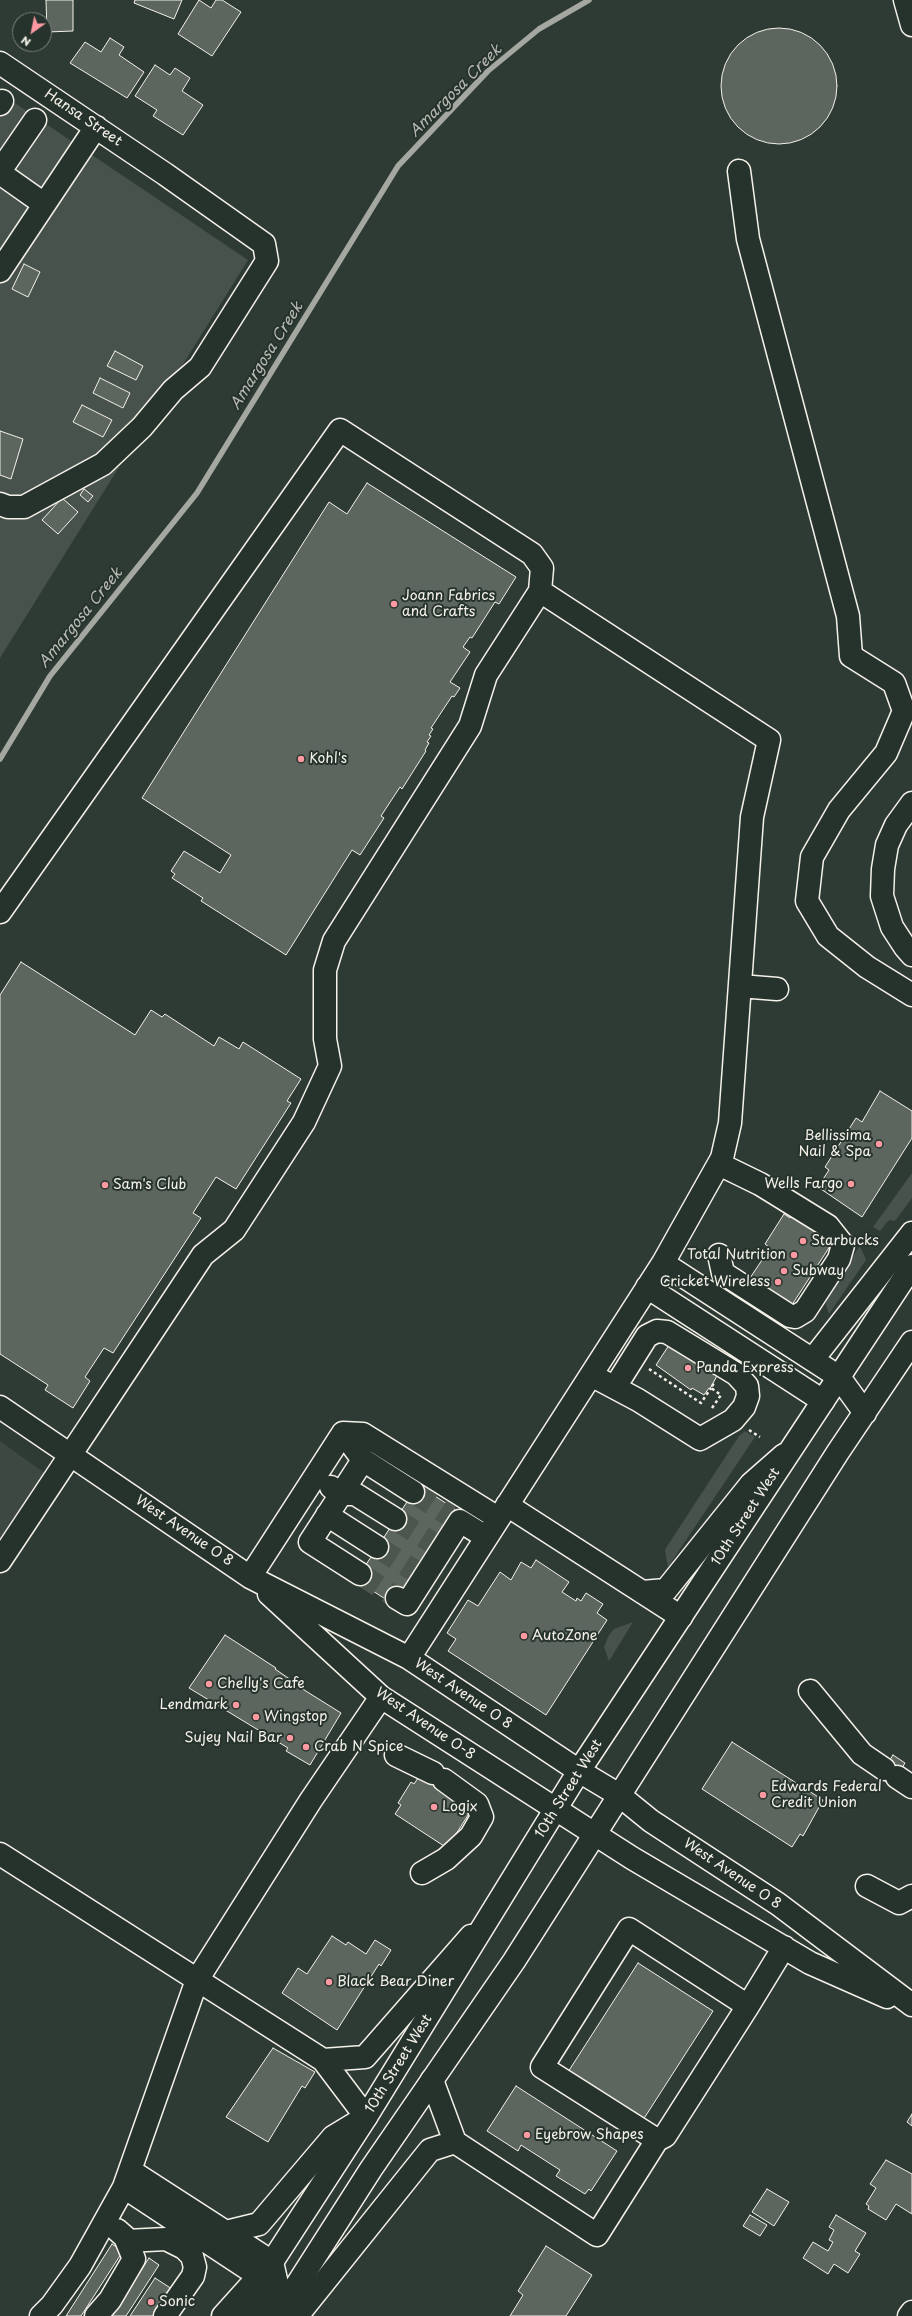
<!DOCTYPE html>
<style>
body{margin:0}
#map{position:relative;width:912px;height:2316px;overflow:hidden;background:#2e3b34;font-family:"Playpen Sans",sans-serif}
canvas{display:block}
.north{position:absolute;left:12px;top:12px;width:40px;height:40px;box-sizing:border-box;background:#26332d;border:1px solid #787f78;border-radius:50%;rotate:213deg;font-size:11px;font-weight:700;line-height:16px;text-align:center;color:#f4f1e8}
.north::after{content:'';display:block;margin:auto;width:14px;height:18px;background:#ff9aa2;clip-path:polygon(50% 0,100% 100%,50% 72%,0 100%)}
</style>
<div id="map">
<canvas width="912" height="2316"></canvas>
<div class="north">N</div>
</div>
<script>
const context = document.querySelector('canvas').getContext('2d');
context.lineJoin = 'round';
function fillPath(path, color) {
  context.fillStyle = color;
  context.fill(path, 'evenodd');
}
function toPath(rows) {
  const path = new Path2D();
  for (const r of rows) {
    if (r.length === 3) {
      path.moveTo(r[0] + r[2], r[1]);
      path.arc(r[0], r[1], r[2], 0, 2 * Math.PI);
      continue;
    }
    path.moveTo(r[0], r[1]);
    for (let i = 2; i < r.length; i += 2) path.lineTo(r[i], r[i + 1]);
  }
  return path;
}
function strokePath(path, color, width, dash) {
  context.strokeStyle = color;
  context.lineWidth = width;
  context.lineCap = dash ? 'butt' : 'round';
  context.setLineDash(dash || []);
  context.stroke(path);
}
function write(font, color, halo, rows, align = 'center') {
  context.font = font + ' "Playpen Sans",sans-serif';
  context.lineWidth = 4;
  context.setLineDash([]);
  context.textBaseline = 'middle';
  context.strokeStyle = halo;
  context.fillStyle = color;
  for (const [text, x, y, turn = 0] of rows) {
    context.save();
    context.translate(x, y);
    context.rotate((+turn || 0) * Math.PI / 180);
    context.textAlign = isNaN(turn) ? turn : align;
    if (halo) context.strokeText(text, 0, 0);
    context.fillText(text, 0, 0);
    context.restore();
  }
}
const built = toPath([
 [0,1441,50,1477,0,1555]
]);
const green = toPath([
 [0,93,248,260,0,658],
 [912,1173,912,1198,895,1221,890,1220,887,1222,880,1231,873,1227],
 [860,1246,866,1260,829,1314,826,1305,827,1294],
 [745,1431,755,1437,668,1567,665,1551,666,1548,739,1436],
 [633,1622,609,1661,604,1647,609,1635,614,1629]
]);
const stream = toPath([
 [0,759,50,676,197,493,398,166,488,71,539,29,589,0]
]);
const building = toPath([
 [46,0,73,0,73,31,47,32,46,0],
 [135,0,182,0,174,19,134,3,135,0],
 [199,0,211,8,216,0,222,0,241,12,212,56,178,34,199,0],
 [779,86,58],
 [110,38,124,47,119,55,144,72,127,98,70,63,85,42,101,52,110,38],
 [155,65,170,75,175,68,190,78,182,91,203,105,183,135,153,116,157,110,135,96,155,65],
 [24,264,40,272,28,297,12,289,24,264],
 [115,351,143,366,136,380,107,366,115,351],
 [100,378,130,393,123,408,93,393,100,378],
 [82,405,112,420,103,437,73,422,82,405],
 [0,431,23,439,11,479,0,475,0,431],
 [367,483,516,577,499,604,495,602,472,638,470,637,463,647,470,652,450,682,460,688,454,697,452,696,431,728,433,729,429,735,431,736,427,742,429,743,425,750,426,751,402,789,400,787,381,816,384,818,360,855,352,850,286,955,201,901,203,898,172,878,175,874,171,871,184,851,220,873,231,855,142,798,329,502,347,514,367,483],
 [84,489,93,496,88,502,80,495,84,489],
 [62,498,78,512,58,534,42,520,62,498],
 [21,962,135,1035,151,1010,162,1017,165,1014,214,1046,219,1037,239,1049,243,1042,301,1079,287,1101,291,1103,236,1189,216,1177,193,1213,201,1218,113,1353,104,1348,85,1377,90,1381,73,1408,45,1390,48,1385,0,1354,0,995,21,962],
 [880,1091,912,1111,912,1138,862,1217,818,1187,829,1170,825,1167,856,1118,862,1122,880,1091],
 [784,1214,790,1218,792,1216,834,1240,788,1311,746,1284,770,1248,765,1244,784,1214],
 [673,1339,720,1370,710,1389,709,1388,704,1395,692,1388,691,1390,656,1365,673,1339],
 [418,1485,455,1509,393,1604,356,1580,418,1485],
 [536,1560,569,1582,562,1592,576,1601,577,1598,581,1601,586,1593,603,1604,597,1613,607,1620,546,1715,448,1651,456,1639,447,1633,468,1600,478,1606,500,1572,511,1580,521,1562,531,1568,536,1560],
 [225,1635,276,1668,275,1669,294,1682,293,1683,341,1713,310,1765,286,1751,288,1748,189,1688,225,1635],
 [732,1742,823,1800,803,1836,800,1834,792,1847,702,1789,732,1742],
 [893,1755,905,1763,892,1785,879,1777,893,1755],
 [420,1775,447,1775,472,1809,447,1848,395,1814,401,1805,398,1803,411,1782,414,1784,420,1775],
 [332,1936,346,1945,348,1942,366,1954,375,1940,391,1950,381,1966,379,1964,337,2030,282,1993,298,1968,307,1974,332,1936],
 [638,1963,713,2011,643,2120,568,2072,638,1963],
 [273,2048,315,2072,305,2088,302,2086,268,2142,226,2117,273,2048],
 [516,2086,617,2151,591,2191,589,2189,585,2194,556,2176,560,2170,521,2145,518,2151,487,2131,516,2086],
 [912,2114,912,2126,907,2122,912,2114],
 [886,2160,912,2174,912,2214,896,2204,886,2220,868,2209,869,2206,866,2204,876,2188,870,2184,886,2160],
 [767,2189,789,2202,774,2226,752,2212,767,2189],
 [750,2215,767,2225,760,2236,743,2226,750,2215],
 [836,2215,866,2233,855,2251,860,2254,848,2273,834,2264,828,2274,803,2258,813,2242,828,2251,833,2242,829,2240,834,2230,829,2227,836,2215],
 [112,2244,123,2251,81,2316,66,2316,112,2244],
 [546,2246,592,2275,566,2316,510,2316,523,2295,518,2291,546,2246],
 [149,2258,159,2265,126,2316,112,2316,149,2258],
 [155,2278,172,2289,155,2316,130,2316,155,2278]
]);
const minorTunnel = toPath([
 [413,1492,450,1516],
 [395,1519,433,1543],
 [377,1547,415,1571],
 [360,1574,397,1598]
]);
const path = toPath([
 [649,1369,701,1403,711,1388],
 [712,1408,721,1395,711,1388,714,1383],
 [749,1430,760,1437]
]);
const minor = toPath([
 [0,63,165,174,264,244,267,261,200,367,173,390,142,427,103,464,24,507,8,507,0,504],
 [0,104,2,101],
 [0,171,35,120],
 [739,171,748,239,848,616,851,656,894,683,904,711,886,753,839,810,812,857,807,901,828,936,867,967,912,995],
 [0,173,44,204],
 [0,271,96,127],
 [0,912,340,430,532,554,542,568,540,591],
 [740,986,777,989],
 [719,1255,723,1273,790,1316,795,1317,805,1311,839,1259,843,1245,828,1226,760,1184,719,1164],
 [663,1263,839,1377],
 [647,1287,823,1401],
 [813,1359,912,1233],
 [591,1375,638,1400,700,1439,733,1420,744,1407,748,1396,747,1386,736,1374,667,1332,657,1331,647,1336,615,1387],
 [0,1407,250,1577,409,1658,579,1771,619,1795,651,1821,778,1904,912,2005],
 [343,1433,363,1434,498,1518],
 [354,1448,363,1460,413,1492],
 [331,1487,340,1494,355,1494,395,1519],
 [507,1505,681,1617],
 [327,1515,377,1547],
 [0,1561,203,1255,234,1230,304,1122,330,1066,325,1039,325,970,334,941,470,726,486,675,540,591,769,740,752,817,730,1123,722,1158,663,1263,409,1658],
 [360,1574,310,1542,363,1460],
 [250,1577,343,1433],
 [642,1592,666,1590,751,1484,784,1455],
 [269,1594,381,1697,632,1858,810,1963,887,1997],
 [397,1598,407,1604,460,1521,486,1537],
 [810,1691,862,1754,884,1769],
 [396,1755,433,1773],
 [897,1777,912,1787],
 [0,1854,323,2060,366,2117,333,2137,259,2224,226,2232],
 [422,1873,446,1859,471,1836,482,1817,477,1804,444,1780],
 [867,1886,899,1903,912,1896],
 [748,2006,784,1947],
 [323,2060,365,2057,471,1936],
 [432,2080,455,2142,597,2235,657,2140,665,2136,748,2006,629,1929,542,2067,657,2140],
 [131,2171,272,2262],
 [124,2187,259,2276,223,2316],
 [127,2241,166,2239,184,2248,192,2256,195,2267,193,2276,165,2316],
 [41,2316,52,2305,80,2266,124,2187,197,1980,311,1800,381,1697],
 [96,2316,110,2300,134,2259,125,2237,117,2230],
 [297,2316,430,2150,455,2142],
 [909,2316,912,2312]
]);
const major = toPath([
 [839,1377,865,1413],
 [234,2316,259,2276,272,2262,366,2117,579,1771,912,1266],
 [257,2316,277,2284,272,2262],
 [277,2316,371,2169,514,1961,838,1452,912,1342]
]);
const highway = toPath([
 [905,0,912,25],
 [912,803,896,825,887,845,883,869,882,896,892,927,905,947,912,955]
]);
const markers = [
 [394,604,4,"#ff9aa2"],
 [301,759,4,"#ff9aa2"],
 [879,1144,4,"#ff9aa2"],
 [851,1184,4,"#ff9aa2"],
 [105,1185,4,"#ff9aa2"],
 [803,1241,4,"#ff9aa2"],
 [794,1255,4,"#ff9aa2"],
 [784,1271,4,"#ff9aa2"],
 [778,1282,4,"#ff9aa2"],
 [688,1368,4,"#ff9aa2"],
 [524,1636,4,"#ff9aa2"],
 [209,1684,4,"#ff9aa2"],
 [236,1705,4,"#ff9aa2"],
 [256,1717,4,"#ff9aa2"],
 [290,1738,4,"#ff9aa2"],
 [306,1747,4,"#ff9aa2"],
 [763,1795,4,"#ff9aa2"],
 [434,1807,4,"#ff9aa2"],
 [329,1982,4,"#ff9aa2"],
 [527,2135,4,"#ff9aa2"],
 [151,2302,4,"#ff9aa2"]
];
const streetNames = [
 ["Hansa Street",83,118,34],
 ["10th Street West",746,1517,-57],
 ["West Avenue O 8",184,1531,34],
 ["West Avenue O 8",463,1694,34],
 ["West Avenue O-8",425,1724,34],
 ["10th Street West",569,1789,-58],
 ["West Avenue O 8",732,1874,34],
 ["10th Street West",399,2064,-58]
];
const poiNames = [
 ["Joann Fabrics",402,596],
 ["and Crafts",402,612],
 ["Kohl's",309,759],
 ["Bellissima",871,1136,"right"],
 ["Nail & Spa",871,1152,"right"],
 ["Wells Fargo",843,1184,"right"],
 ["Sam's Club",113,1185],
 ["Starbucks",811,1241],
 ["Total Nutrition",786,1255,"right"],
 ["Subway",792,1271],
 ["Cricket Wireless",770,1282,"right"],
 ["Panda Express",696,1368],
 ["AutoZone",532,1636],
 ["Chelly's Cafe",217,1684],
 ["Lendmark",228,1705,"right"],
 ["Wingstop",264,1717],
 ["Sujey Nail Bar",282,1738,"right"],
 ["Crab N Spice",314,1747],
 ["Edwards Federal",771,1787],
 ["Credit Union",771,1803],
 ["Logix",442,1807],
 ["Black Bear Diner",337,1982],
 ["Eyebrow Shapes",535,2135],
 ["Sonic",159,2302]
];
const waterNames = [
 ["Amargosa Creek",456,91,-45],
 ["Amargosa Creek",267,356,-58],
 ["Amargosa Creek",81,618,-51]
];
fillPath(built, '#3c4841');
fillPath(green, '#48524c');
strokePath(stream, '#a4a8a0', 5.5);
fillPath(building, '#5c655e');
strokePath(building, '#f4f1e8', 1);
strokePath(minorTunnel, '#4c564f', 22, [22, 11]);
strokePath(minor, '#f4f1e8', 25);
strokePath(major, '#f4f1e8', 25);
strokePath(highway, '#f4f1e8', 25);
strokePath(path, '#f4f1e8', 2.5, [3, 3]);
strokePath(minor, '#26332d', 22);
strokePath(major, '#26332d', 22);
strokePath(highway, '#26332d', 22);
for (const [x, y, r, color] of markers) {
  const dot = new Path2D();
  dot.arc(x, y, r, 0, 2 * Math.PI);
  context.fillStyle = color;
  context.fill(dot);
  strokePath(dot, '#26332d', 1.5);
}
write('14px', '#f4f1e8', '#26332d', streetNames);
write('14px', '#f4f1e8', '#26332d', poiNames, 'left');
write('italic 15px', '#b8bab2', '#26332d', waterNames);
</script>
